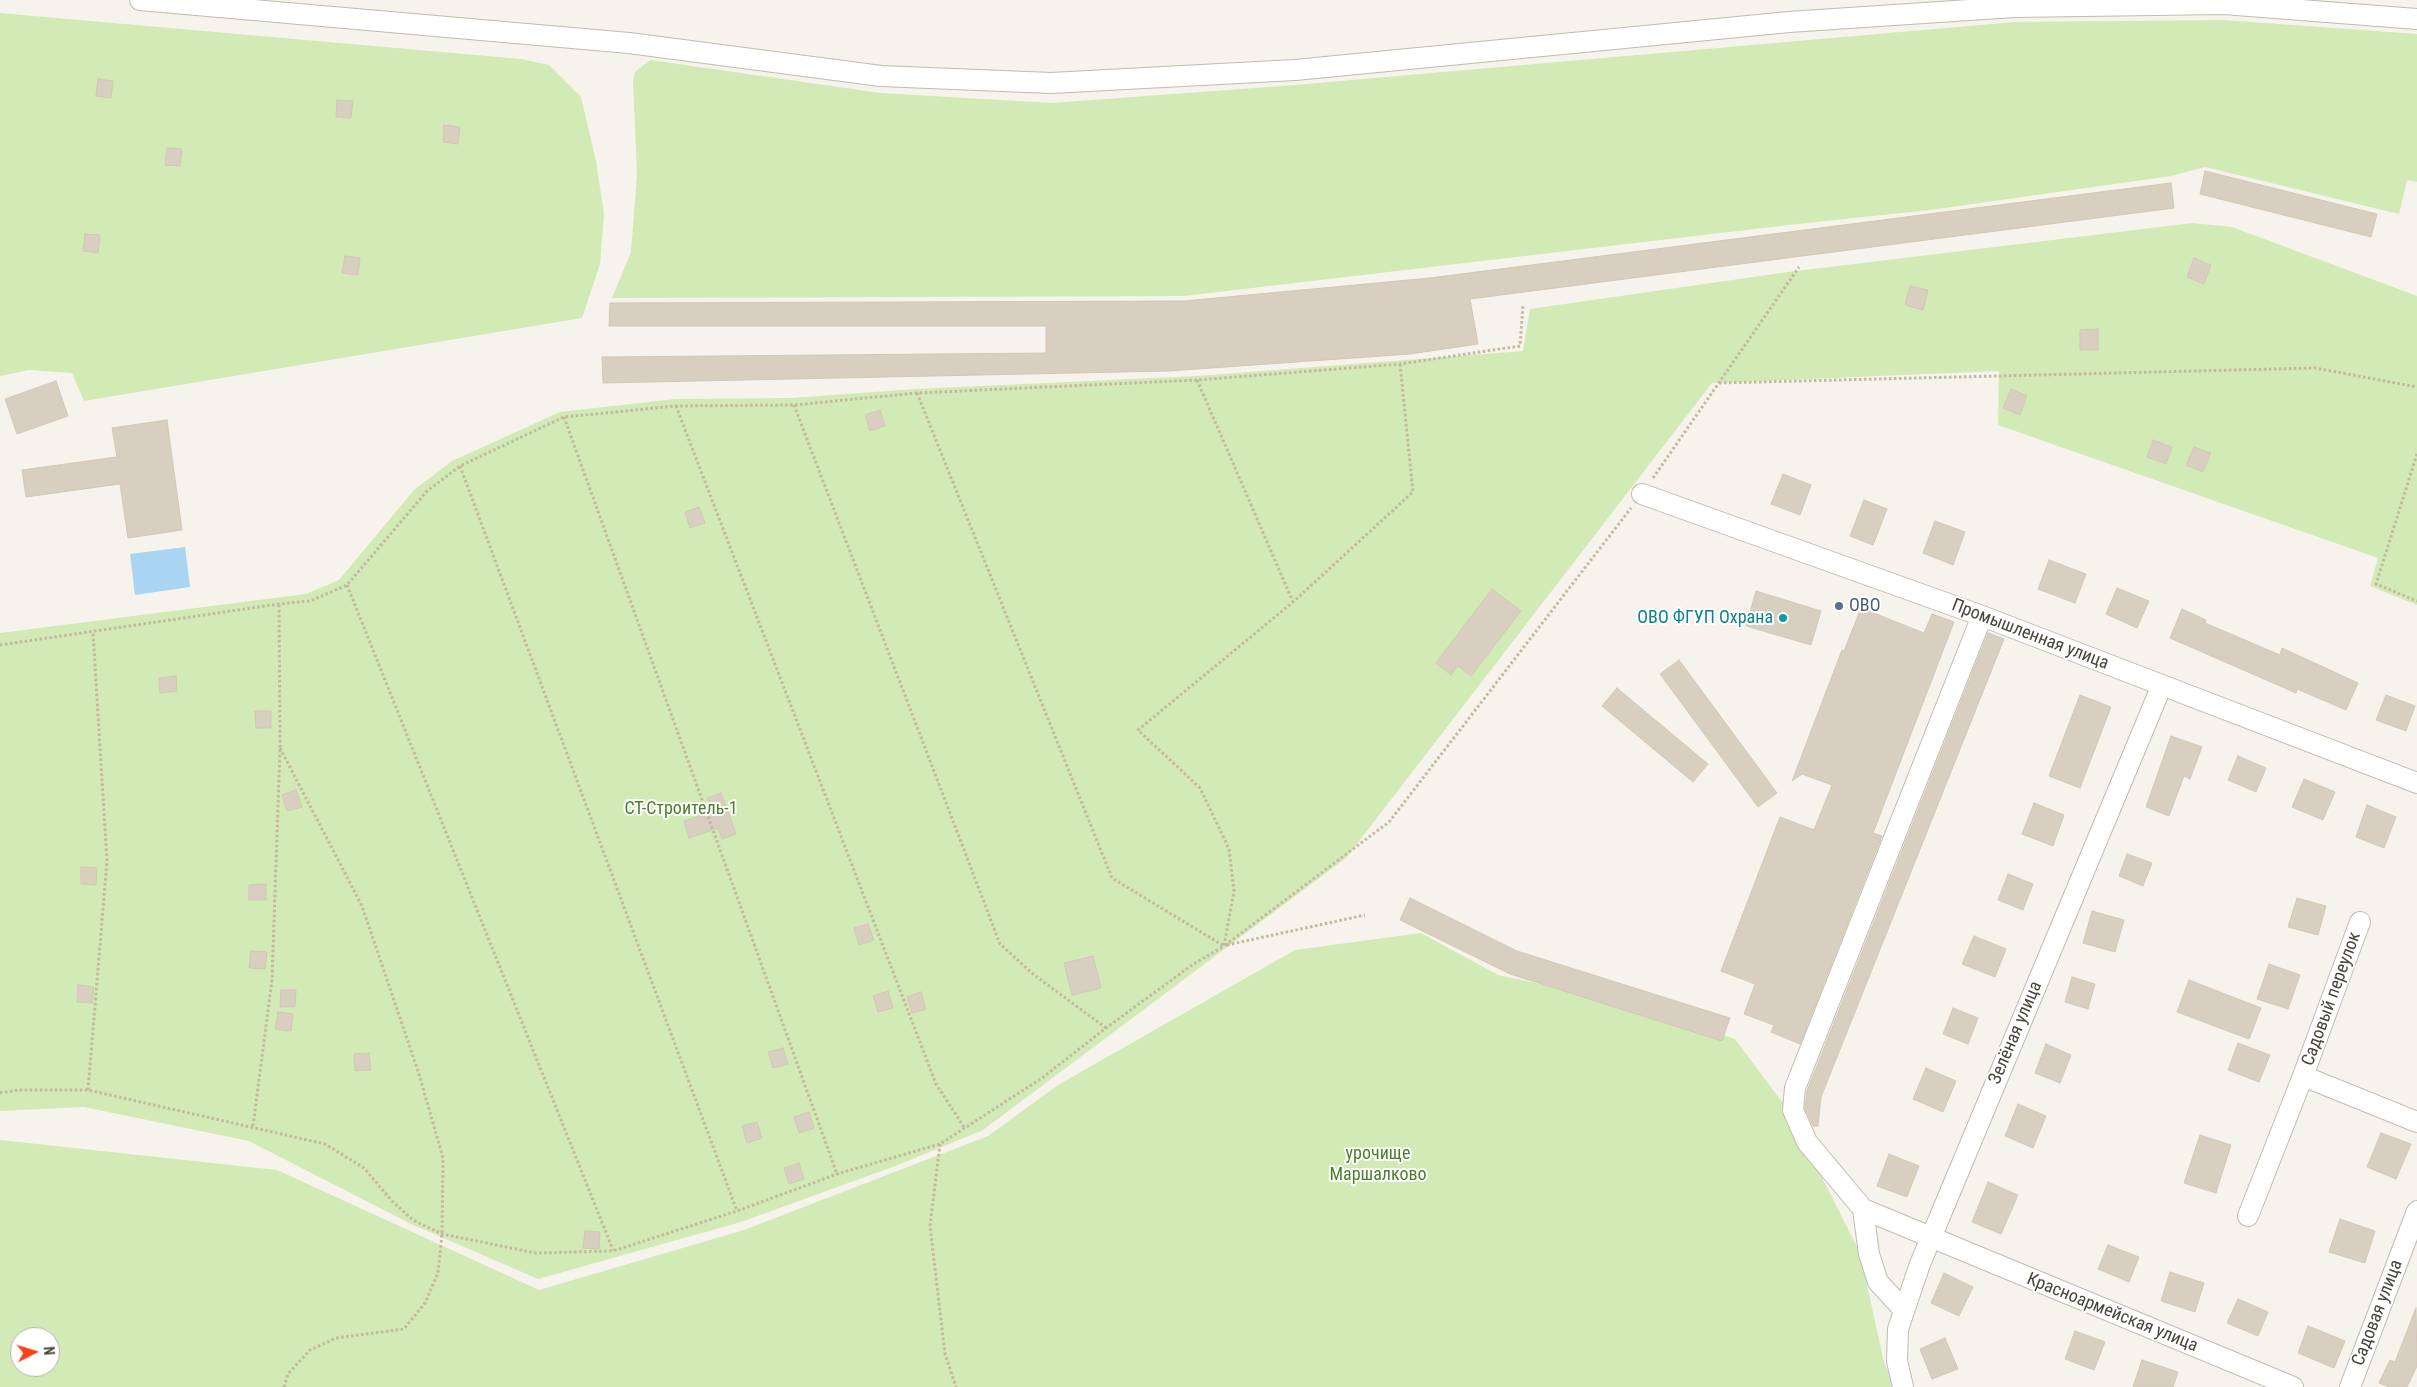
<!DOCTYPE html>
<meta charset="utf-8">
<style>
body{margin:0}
#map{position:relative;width:2417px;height:1387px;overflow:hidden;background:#f6f3ec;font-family:"Roboto Condensed",sans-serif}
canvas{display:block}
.north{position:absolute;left:10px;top:1327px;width:50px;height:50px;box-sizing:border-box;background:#fff;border:1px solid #b7b4b0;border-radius:50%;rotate:85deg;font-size:14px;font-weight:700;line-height:20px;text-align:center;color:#4b4439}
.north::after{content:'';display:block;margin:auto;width:18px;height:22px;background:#fc3f1d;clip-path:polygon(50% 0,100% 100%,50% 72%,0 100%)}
</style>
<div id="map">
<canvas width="2417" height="1387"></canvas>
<div class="north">N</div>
</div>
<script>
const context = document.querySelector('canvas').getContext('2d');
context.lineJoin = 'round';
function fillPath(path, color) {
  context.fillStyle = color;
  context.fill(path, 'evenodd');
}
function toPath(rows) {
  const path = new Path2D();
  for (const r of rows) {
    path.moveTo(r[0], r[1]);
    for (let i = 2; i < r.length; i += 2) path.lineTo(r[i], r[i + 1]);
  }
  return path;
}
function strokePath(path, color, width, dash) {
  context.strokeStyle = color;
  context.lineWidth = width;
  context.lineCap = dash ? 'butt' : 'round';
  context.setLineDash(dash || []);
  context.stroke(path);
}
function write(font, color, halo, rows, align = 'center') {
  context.font = font + ' "Roboto Condensed",sans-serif';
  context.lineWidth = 4;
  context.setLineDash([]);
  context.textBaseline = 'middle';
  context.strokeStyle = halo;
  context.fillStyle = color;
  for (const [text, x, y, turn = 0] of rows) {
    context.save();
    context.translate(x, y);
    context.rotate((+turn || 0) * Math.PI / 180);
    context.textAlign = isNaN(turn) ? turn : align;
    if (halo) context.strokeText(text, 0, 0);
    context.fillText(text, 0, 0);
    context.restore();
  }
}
const green = toPath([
 [0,13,521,59,549,65,581,97,596,161,604,214,600,264,582,318,84,401,72,373,29,370,0,376],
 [2223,20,2417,34,2417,182,2407,180,2399,214,2205,167,2171,176,1930,210,1797,224,1184,296,612,298,631,252,637,174,633,80,635,72,650,60,881,93,1052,103,1295,85,2015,22],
 [2193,223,2232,227,2417,296,2417,605,2370,586,2378,558,1998,425,1999,371,1712,383,1346,858,983,1130,898,1165,741,1222,538,1279,411,1224,249,1141,84,1107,0,1111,0,633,306,594,339,580,414,490,452,461,560,412,675,399,791,398,916,389,1197,376,1523,351,1530,309,1788,272],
 [1421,933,1498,975,1620,1001,1735,1039,1788,1110,1860,1253,1884,1362,1894,1387,0,1387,0,1140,277,1170,539,1290,744,1230,988,1136,1058,1085,1295,950],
 [20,1337,50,1337,50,1367,20,1367]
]);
const water = toPath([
 [185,547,190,587,135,595,130,554]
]);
const building = toPath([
 [98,79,113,81,111,98,96,96,98,79],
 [337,100,353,101,351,118,336,117,337,100],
 [444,125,460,127,458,144,443,142,444,125],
 [167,148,182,149,180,166,165,165,167,148],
 [2205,171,2377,214,2371,237,2200,194,2205,171],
 [2171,183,2174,208,1470,299,1478,344,1410,354,1169,371,603,383,602,357,1046,353,1046,326,609,326,610,303,1184,301,1430,278,2171,183],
 [85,234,100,235,98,253,83,251,85,234],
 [345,256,360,258,358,275,342,273,345,256],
 [2194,258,2211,265,2204,284,2187,277,2194,258],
 [1910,286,1928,290,1923,310,1905,305,1910,286],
 [2098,329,2098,350,2080,350,2080,330,2098,329],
 [56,381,68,416,17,434,5,399,56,381],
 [2011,389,2027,396,2020,415,2003,408,2011,389],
 [880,410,885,426,870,431,865,415,880,410],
 [167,420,182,530,128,538,120,484,26,497,22,470,117,457,112,428,167,420],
 [2153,440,2172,447,2166,464,2147,457,2153,440],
 [2194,447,2211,453,2203,472,2186,465,2194,447],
 [1783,474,1811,485,1800,515,1771,504,1783,474],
 [1864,500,1887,509,1873,545,1850,536,1864,500],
 [699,507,705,523,690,528,685,512,699,507],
 [1935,521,1965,532,1953,565,1923,553,1935,521],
 [2049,560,2086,574,2075,603,2038,589,2049,560],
 [2117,588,2149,601,2137,628,2106,614,2117,588],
 [1492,589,1521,611,1471,676,1458,666,1451,675,1436,663,1492,589],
 [1756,591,1821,611,1811,645,1746,626,1756,591],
 [1861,608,1924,633,1932,614,1954,622,1873,833,1882,836,1800,1044,1771,1032,1774,1025,1744,1014,1755,984,1721,971,1780,817,1814,830,1832,785,1802,774,1792,781,1842,650,1844,651,1861,608],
 [2182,609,2206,620,2205,623,2280,655,2282,648,2358,683,2346,710,2297,689,2296,693,2170,638,2182,609],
 [1988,633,2004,639,1821,1097,1818,1126,1813,1126,1805,1108,1807,1091,1988,633],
 [1679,660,1777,793,1758,807,1660,674,1679,660],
 [176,676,177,691,160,693,159,678,176,676],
 [1617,688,1708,764,1693,782,1602,706,1617,688],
 [2080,695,2111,707,2080,788,2049,776,2080,695],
 [2386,695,2415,706,2406,731,2376,720,2386,695],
 [255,711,271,711,271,728,256,728,255,711],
 [2171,736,2202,747,2190,779,2184,776,2169,816,2146,807,2171,736],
 [2238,756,2266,768,2256,792,2228,780,2238,756],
 [2304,779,2335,792,2323,820,2292,807,2304,779],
 [296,790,302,807,287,811,282,795,296,790],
 [721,793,736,834,722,839,718,828,689,838,684,821,712,812,707,798,721,793],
 [2034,803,2064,815,2053,846,2022,834,2034,803],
 [2367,805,2396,817,2384,848,2356,837,2367,805],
 [2127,854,2152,863,2143,886,2119,876,2127,854],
 [81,867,97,868,96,885,81,884,81,867],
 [2008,874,2033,884,2023,910,1998,900,2008,874],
 [266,884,266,900,249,900,249,885,266,884],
 [1410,898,1517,951,1730,1018,1722,1041,1510,974,1400,920,1410,898],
 [2297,898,2326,906,2318,935,2288,927,2297,898],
 [2092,911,2124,920,2115,952,2083,943,2092,911],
 [868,924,874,940,859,945,854,928,868,924],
 [1974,936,2006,949,1995,977,1962,964,1974,936],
 [251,951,267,952,265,969,249,968,251,951],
 [1093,956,1101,988,1072,995,1064,963,1093,956],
 [2269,964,2300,975,2288,1009,2257,999,2269,964],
 [2072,977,2095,984,2088,1009,2065,1002,2072,977],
 [2189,980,2261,1008,2249,1039,2177,1012,2189,980],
 [78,985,94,987,92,1003,77,1002,78,985],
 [281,990,296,990,295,1007,280,1007,281,990],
 [888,991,893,1008,878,1012,873,996,888,991],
 [921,992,926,1009,912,1013,907,997,921,992],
 [1953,1008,1978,1018,1968,1044,1943,1034,1953,1008],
 [278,1012,293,1014,291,1031,275,1029,278,1012],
 [2238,1043,2270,1055,2259,1082,2228,1070,2238,1043],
 [2046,1044,2071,1055,2060,1083,2035,1073,2046,1044],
 [783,1048,788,1064,773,1068,768,1052,783,1048],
 [369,1053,371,1070,355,1071,354,1054,369,1053],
 [1926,1068,1956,1081,1943,1112,1913,1099,1926,1068],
 [2018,1104,2046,1116,2033,1148,2005,1136,2018,1104],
 [809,1112,814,1128,799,1133,794,1117,809,1112],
 [757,1122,762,1138,747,1143,742,1126,757,1122],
 [2381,1133,2411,1144,2396,1179,2367,1167,2381,1133],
 [2200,1135,2231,1145,2216,1193,2184,1183,2200,1135],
 [1889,1154,1919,1166,1907,1197,1877,1186,1889,1154],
 [799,1163,804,1179,789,1184,784,1168,799,1163],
 [1988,1182,2018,1195,2001,1234,1972,1222,1988,1182],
 [2340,1219,2375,1231,2365,1263,2329,1252,2340,1219],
 [585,1231,600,1232,599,1249,583,1248,585,1231],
 [2108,1245,2139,1257,2129,1282,2098,1269,2108,1245],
 [2170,1272,2204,1283,2195,1312,2161,1301,2170,1272],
 [1944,1273,1973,1287,1959,1316,1931,1303,1944,1273],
 [2238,1299,2268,1312,2258,1336,2227,1323,2238,1299],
 [2416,1308,2417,1366,2407,1387,2389,1387,2379,1383,2390,1360,2395,1362,2416,1308],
 [2308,1326,2345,1341,2334,1368,2298,1353,2308,1326],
 [2075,1331,2105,1342,2094,1370,2065,1359,2075,1331],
 [1945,1338,1958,1369,1932,1379,1920,1349,1945,1338],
 [2142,1360,2178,1372,2173,1387,2133,1387,2142,1360]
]);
const path = toPath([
 [1197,380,1293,602],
 [1719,383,2315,368,2417,387],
 [917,393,1112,878,1224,946,1389,822,1631,508],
 [794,405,1000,944,1033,974,1106,1028],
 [676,406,936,1084,964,1127],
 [564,417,837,1174],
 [2417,454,2376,584,2417,601],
 [460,466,737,1211],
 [1653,478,1799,267],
 [347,585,613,1250],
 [0,645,279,604,310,601,347,585,427,491,460,466,564,417,676,406,794,405,917,393,1197,380,1400,364,1520,346,1523,305],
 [280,748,362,906,419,1074,443,1158,442,1234,438,1273,425,1303,404,1329,336,1338,310,1350,288,1374,284,1387],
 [1227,945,1365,915],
 [88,1090,107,861,93,633],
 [0,1093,18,1090,88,1090,325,1144,364,1168,392,1201,413,1220,442,1234,535,1253,613,1251,737,1211,837,1174,940,1144,1042,1078,1106,1028,1192,965,1224,946,1234,891,1229,849,1200,788,1138,730,1293,602,1413,492,1400,364],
 [253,1126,272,980,280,748,279,604],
 [940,1144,930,1226,945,1354,956,1387]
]);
const minor = toPath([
 [140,0,629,43,881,76,1051,83,1295,70,1789,22,2014,7,2224,4,2417,19],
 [1642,494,1982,616,2417,783],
 [1982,616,1795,1088,1793,1110,1807,1142,1863,1209,2293,1387],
 [2303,1076,2360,922],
 [1863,1209,1869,1254,1878,1282,1904,1310],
 [2248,1216,2303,1076,2417,1122],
 [1903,1387,1897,1361,1898,1329,1920,1264,2162,685],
 [2350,1387,2417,1211]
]);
const markers = [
 [1839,606,5,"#5c6f8a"],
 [1783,618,5,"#0f9aa8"]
];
const serviceNames = [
 ["ОВО",1849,606]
];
const cultureNames = [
 ["ОВО ФГУП Охрана",1773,618]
];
const streetNames = [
 ["Промышленная улица",2030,635,21],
 ["Садовый переулок",2332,999,-70],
 ["Зелёная улица",2016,1033,-67],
 ["Красноармейская улица",2112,1313,22],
 ["Садовая улица",2378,1313,-69]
];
const parkNames = [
 ["СТ-Строитель-1",681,809],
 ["урочище",1378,1154],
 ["Маршалково",1378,1175]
];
fillPath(green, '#d2eab5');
fillPath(water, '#a9d4f2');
fillPath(building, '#d8cfc1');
strokePath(building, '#d3c7b4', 1);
strokePath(minor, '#c2bbae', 22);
strokePath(path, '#c4b79f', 3, [2.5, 2.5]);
strokePath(minor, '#fff', 20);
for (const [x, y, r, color] of markers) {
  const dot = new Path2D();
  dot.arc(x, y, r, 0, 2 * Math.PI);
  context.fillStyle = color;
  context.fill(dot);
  strokePath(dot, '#fff', 2);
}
write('18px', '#4e5e75', '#fff', serviceNames, 'left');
write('18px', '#0d838f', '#fff', cultureNames, 'right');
write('18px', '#4b4439', '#fff', streetNames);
write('18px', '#4a7f2a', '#fff', parkNames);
</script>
